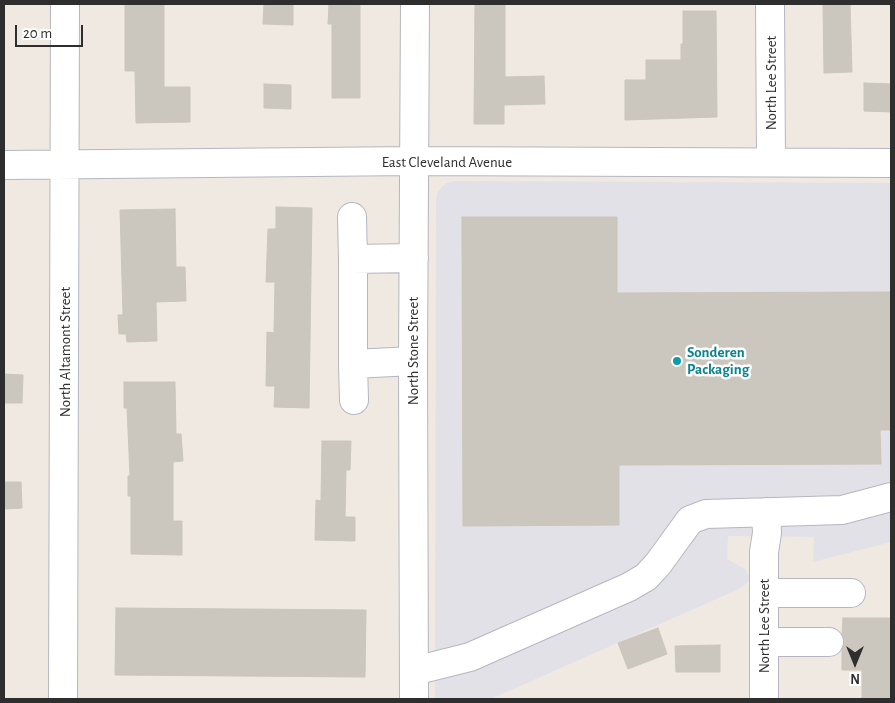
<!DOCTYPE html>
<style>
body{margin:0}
#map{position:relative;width:895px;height:703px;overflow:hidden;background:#efe9e1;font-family:"Alegreya Sans",sans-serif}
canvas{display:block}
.frame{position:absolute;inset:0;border:5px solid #2e2e2e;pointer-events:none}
.north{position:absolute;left:830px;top:638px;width:50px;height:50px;-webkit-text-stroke:4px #fff;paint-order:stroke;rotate:180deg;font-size:14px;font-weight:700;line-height:20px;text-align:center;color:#2e2e2e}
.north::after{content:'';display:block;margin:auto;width:18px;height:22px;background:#2e2e2e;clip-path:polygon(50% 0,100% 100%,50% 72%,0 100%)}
.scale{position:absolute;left:15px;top:25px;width:68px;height:22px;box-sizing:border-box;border:2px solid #2e2e2e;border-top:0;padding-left:6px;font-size:15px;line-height:18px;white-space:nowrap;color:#2e2e2e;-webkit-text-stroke:4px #fff;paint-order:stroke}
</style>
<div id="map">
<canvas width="895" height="703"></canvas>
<div class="frame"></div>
<div class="north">N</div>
<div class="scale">20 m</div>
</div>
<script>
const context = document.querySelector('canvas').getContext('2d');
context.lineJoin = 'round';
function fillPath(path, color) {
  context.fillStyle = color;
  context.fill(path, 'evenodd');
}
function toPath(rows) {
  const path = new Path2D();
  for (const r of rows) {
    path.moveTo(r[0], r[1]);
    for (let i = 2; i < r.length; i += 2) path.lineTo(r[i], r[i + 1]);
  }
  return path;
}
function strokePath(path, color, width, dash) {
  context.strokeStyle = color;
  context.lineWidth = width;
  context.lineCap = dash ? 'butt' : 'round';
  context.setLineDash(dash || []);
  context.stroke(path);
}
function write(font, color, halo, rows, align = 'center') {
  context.font = font + ' "Alegreya Sans",sans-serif';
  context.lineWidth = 5;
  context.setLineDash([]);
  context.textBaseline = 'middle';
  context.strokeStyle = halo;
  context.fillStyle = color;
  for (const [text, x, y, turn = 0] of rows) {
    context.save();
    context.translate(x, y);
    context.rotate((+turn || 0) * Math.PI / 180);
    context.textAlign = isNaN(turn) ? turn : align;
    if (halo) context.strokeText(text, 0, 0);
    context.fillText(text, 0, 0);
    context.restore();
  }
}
const industrial = toPath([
 [453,181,891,183,891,542,813,562,814,537,728,536,727,559,745,569,751,580,739,589,491,699,435,699,436,201,437,193,442,187,447,183]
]);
const building = toPath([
 [125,4,164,4,164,87,190,87,190,122,136,123,135,71,125,71,125,4],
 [264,4,293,4,293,25,263,24,264,4],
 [329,4,360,4,360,98,332,98,332,24,328,24,329,4],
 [475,4,505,4,505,77,544,76,545,104,504,105,504,124,474,124,475,4],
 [823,4,850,4,852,72,824,73,823,4],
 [683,11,716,11,717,117,625,120,625,80,646,80,646,60,681,60,681,44,683,44,683,11],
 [864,83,891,84,891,112,864,111,864,83],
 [264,84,291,85,291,109,264,108,264,84],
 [276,207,312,208,309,408,274,407,275,386,266,386,267,332,274,333,275,282,266,282,268,229,276,229,276,207],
 [175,209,176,267,185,267,186,301,156,302,157,341,127,342,126,334,119,334,118,315,123,315,120,210,175,209],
 [462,217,617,217,617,293,891,292,891,430,880,430,881,464,619,465,619,525,463,526,462,217],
 [4,374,23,375,22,403,4,403,4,374],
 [124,382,175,382,176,434,181,434,183,461,173,462,173,521,182,521,182,555,131,554,131,496,128,496,128,476,130,476,127,408,124,408,124,382],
 [322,441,351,441,350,470,346,470,345,517,355,517,355,541,315,540,316,500,321,501,322,441],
 [4,482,21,482,22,508,4,509,4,482],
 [116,608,366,610,365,677,115,675,116,608],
 [843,618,891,618,891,699,862,699,862,670,842,670,842,650,845,642,842,634,843,618],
 [658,628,667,654,628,669,618,643,658,628],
 [720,645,720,672,676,672,675,646,720,645]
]);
const minor = toPath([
 [770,4,771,162],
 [4,165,414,161,891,163],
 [352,217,353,259],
 [413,361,353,364,353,259,414,258],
 [353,364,354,400],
 [764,593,851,593],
 [764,642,829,642],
 [414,671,470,657,629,587,646,577,658,564,690,520,706,514,842,510,891,497],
 [63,699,65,4],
 [414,699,413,361,415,4],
 [764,699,764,552,767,533,766,512]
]);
const markers = [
 [677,361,5,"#0f9aa8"]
];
const streetNames = [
 ["North Lee Street",771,83,-90],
 ["East Cleveland Avenue",447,162],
 ["North Stone Street",413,351,-90],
 ["North Altamont Street",65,352,-90],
 ["North Lee Street",764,626,-90]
];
const cultureNames = [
 ["Sonderen",687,352],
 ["Packaging",687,369]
];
fillPath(industrial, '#e3e1e8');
fillPath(building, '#cbc7bf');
strokePath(building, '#cbc5ba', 1);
strokePath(minor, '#b4b7c1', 30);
strokePath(minor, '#fff', 28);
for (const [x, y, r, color] of markers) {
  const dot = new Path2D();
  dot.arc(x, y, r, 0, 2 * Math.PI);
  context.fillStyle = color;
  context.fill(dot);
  strokePath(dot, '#fff', 2);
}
write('15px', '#2e2e2e', '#fff', streetNames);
write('bold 15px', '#0d838f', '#fff', cultureNames, 'left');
</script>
